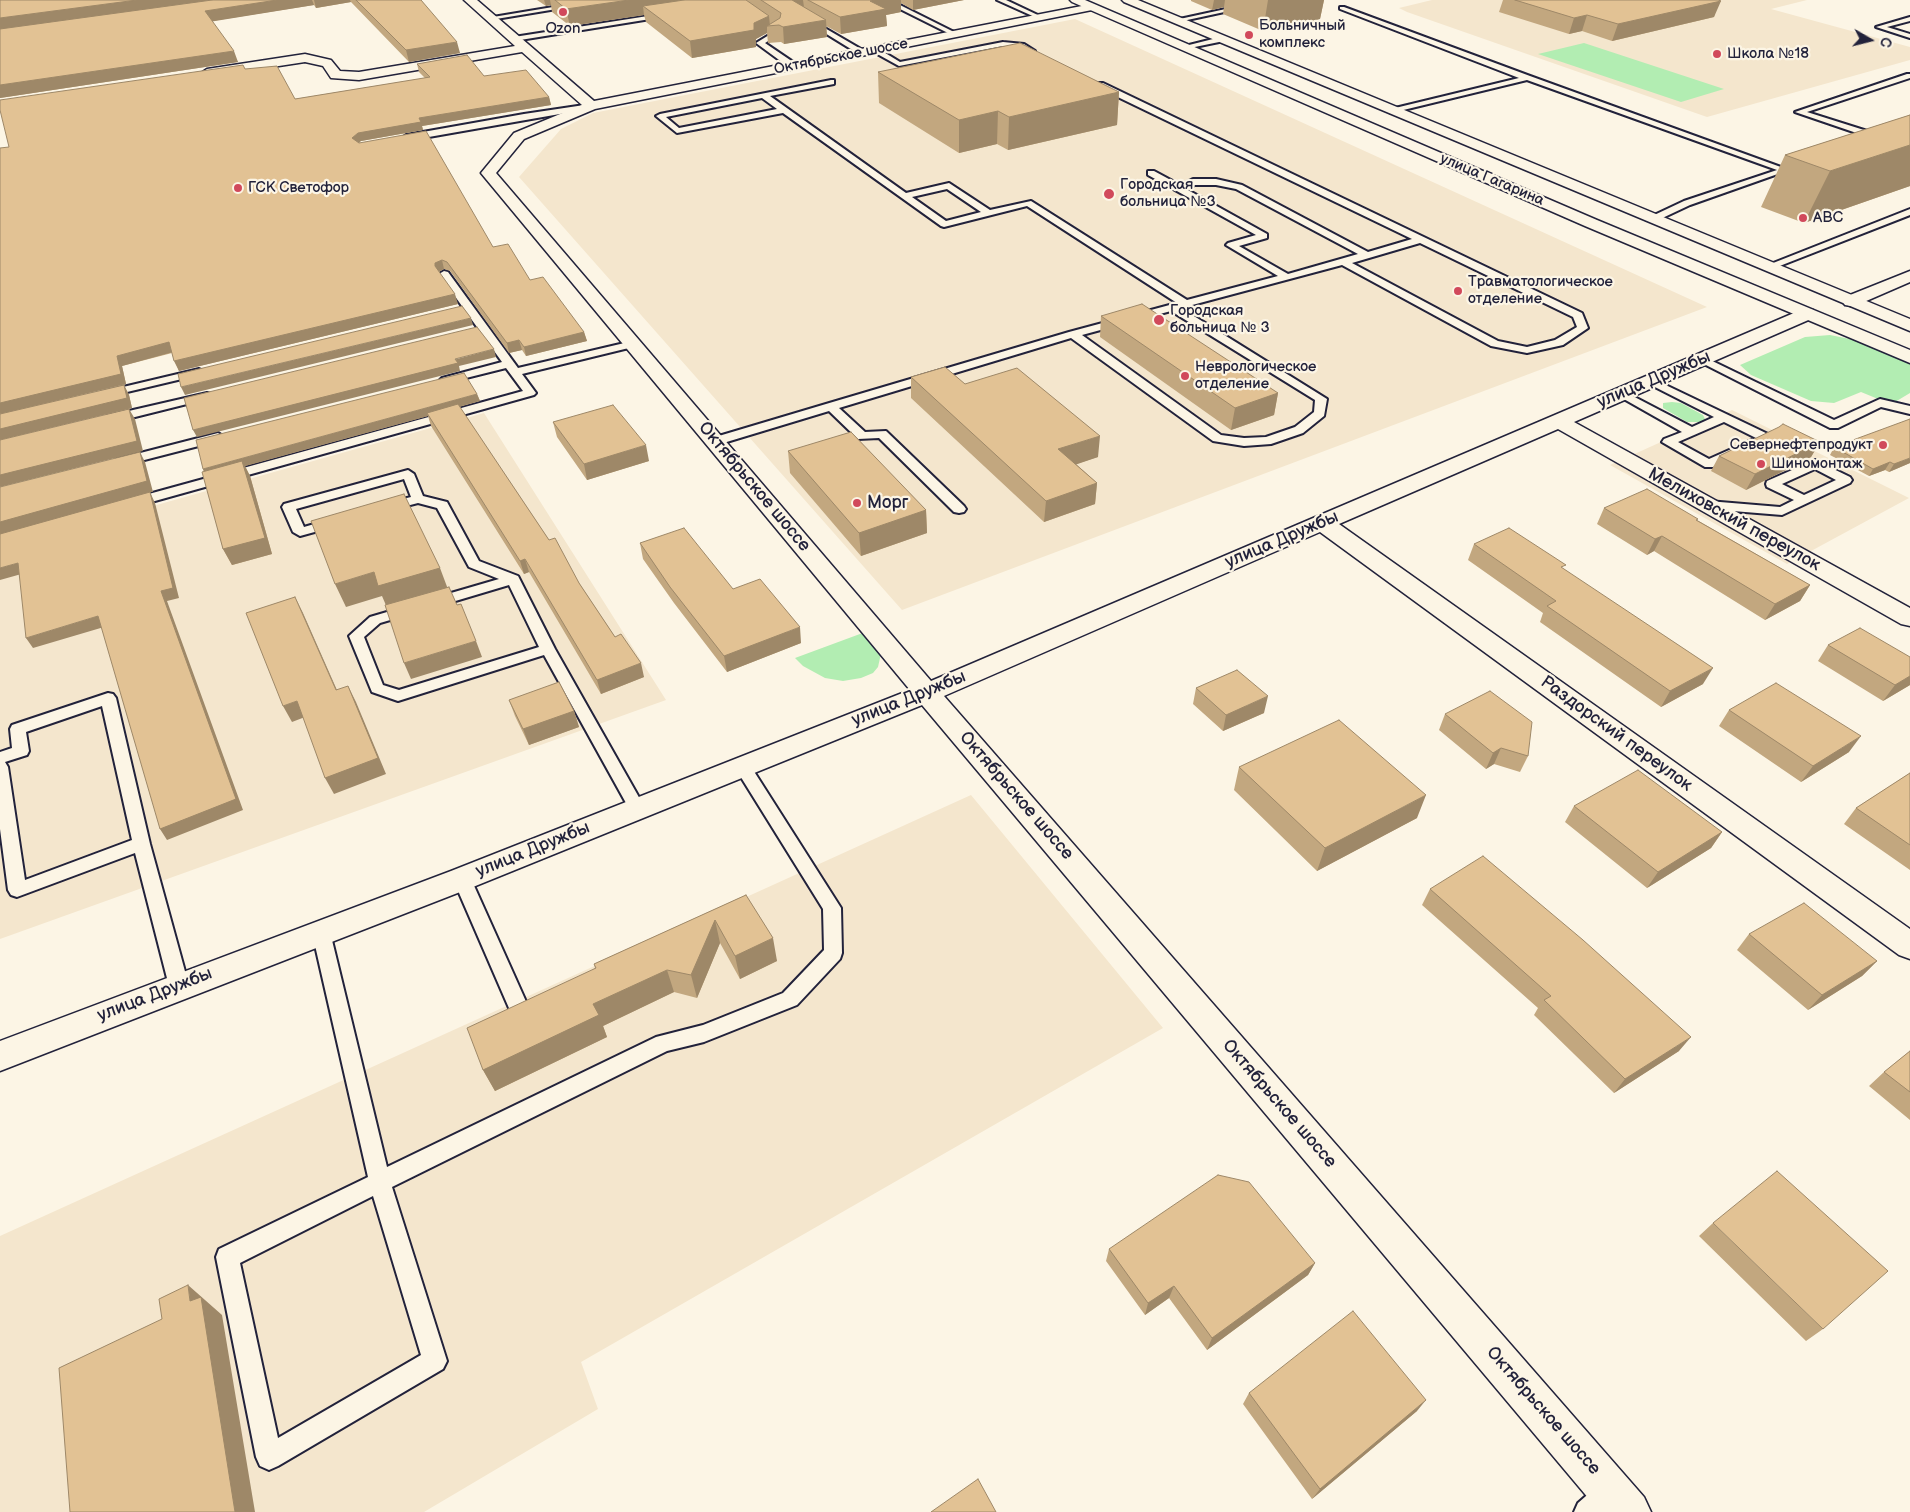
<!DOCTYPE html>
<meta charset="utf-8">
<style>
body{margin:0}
#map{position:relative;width:1910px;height:1512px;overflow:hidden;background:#fcf5e5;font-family:"Balsamiq Sans",sans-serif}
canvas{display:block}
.north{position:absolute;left:1845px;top:15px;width:50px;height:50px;-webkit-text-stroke:4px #fcf5e5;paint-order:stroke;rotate:98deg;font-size:14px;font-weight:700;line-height:20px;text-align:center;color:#22223b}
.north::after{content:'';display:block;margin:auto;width:18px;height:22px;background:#22223b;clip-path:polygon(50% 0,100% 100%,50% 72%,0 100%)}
</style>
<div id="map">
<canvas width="1910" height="1512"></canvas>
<div class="north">С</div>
</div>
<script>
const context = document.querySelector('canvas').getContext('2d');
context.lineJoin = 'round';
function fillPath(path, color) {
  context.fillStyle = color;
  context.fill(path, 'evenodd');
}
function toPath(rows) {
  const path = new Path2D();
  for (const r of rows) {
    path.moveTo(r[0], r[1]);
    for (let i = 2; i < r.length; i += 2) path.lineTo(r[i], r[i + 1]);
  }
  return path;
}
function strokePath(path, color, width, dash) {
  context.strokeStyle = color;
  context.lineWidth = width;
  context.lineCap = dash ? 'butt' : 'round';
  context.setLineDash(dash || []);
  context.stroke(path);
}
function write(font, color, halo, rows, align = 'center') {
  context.font = font + ' "Balsamiq Sans",sans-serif';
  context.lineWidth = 4.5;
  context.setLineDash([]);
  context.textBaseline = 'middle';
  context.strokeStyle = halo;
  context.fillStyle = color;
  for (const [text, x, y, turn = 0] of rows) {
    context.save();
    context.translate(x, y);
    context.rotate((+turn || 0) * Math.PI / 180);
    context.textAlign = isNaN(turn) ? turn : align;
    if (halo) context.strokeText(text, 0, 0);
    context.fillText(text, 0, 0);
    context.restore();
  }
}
const built = toPath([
 [1432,0,1807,0,1771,9,1910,47,1910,60,1707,117,1407,12,1399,8],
 [1075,19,1707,307,902,610,519,177,561,129,593,113],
 [1732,410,1909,498,1787,564,1610,465],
 [484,413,666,700,0,939,0,549],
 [971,795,1163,1028,581,1362,598,1409,424,1512,0,1512,0,1236]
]);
const green = toPath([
 [1584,43,1724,89,1681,102,1538,54],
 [1830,335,1855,340,1910,362,1910,393,1895,402,1883,401,1861,392,1834,403,1811,401,1751,375,1740,365,1805,337],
 [1672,402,1681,403,1703,415,1705,419,1702,422,1687,422,1663,408,1663,403],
 [868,631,880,647,880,658,878,667,873,673,861,678,843,681,825,678,803,666,795,658]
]);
const service = toPath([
 [595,0,611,0,490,20,487,18,595,0],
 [882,0,890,0,958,34,952,35,882,0],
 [997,0,1006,0,1042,17,1037,18,997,0],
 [1267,0,1280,0,1178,22,1175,20,1267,0],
 [1340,7,1344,7,1530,76,1789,170,1690,205,1656,221,1650,221,1650,217,1684,201,1777,170,1527,80,1391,113,1391,109,1519,78,1340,9,1340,7],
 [667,13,669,14,669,16,514,41,510,39,514,37,667,13],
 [1910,17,1910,21,1887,27,1910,34,1910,38,1876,27,1910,17],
 [807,20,811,20,866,52,859,54,807,22,807,20],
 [769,26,773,26,783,32,765,43,796,64,796,68,790,68,756,43,774,32,769,28,769,26],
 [1221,37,1224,37,1224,41,1185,49,1181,47,1221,37],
 [1003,42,1024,44,1035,51,1031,53,1019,48,1003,46,899,66,870,50,877,48,900,62,1003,42],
 [1907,74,1910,74,1910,78,1807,112,1883,136,1883,140,1877,140,1795,112,1907,74],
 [831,80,834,80,834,84,770,96,906,193,949,183,990,210,1031,201,1187,300,1278,276,1226,245,1228,243,1256,235,1148,175,1148,171,1154,171,1180,185,1193,179,1216,179,1242,185,1368,252,1412,239,1097,87,1097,83,1103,83,1582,313,1588,328,1563,345,1527,353,1491,346,1342,265,1181,308,1327,399,1324,416,1303,433,1271,444,1244,446,1213,441,1071,338,839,408,865,432,886,431,964,506,966,509,964,512,959,513,954,512,879,438,858,439,829,411,720,444,712,444,710,441,712,438,826,404,1069,332,1177,303,1027,206,944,227,941,226,783,113,677,133,656,116,660,114,831,80],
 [762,98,777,109,679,128,666,117,762,98],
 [1195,185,1216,185,1236,189,1358,254,1288,274,1239,246,1267,238,1267,234,1186,189,1195,185],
 [947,189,981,212,946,221,912,197,947,189],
 [1420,243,1573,317,1577,327,1555,340,1527,347,1498,341,1352,263,1420,243],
 [1171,311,1315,400,1314,412,1295,427,1266,437,1244,438,1221,435,1082,335,1171,311],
 [591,104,595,106,594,108,406,141,402,138,406,135,524,114,591,104],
 [1910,209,1910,215,1772,269,1764,269,1763,267,1910,209],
 [444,271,448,272,518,368,633,341,638,344,637,346,522,374,536,393,534,395,137,506,127,506,125,503,127,500,523,391,506,368,446,383,440,380,442,378,502,362,439,274,444,271],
 [1702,356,1834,420,1880,399,1910,406,1910,414,1881,407,1838,428,1830,428,1698,361,1696,359,1698,357,1702,356],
 [199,369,205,372,203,374,106,397,100,394,102,392,199,369],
 [1651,378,1770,435,1772,438,1770,441,1713,467,1705,467,1662,442,1664,439,1682,432,1615,394,1621,391,1625,392,1692,427,1714,417,1647,383,1645,381,1651,378],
 [1724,422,1756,438,1709,459,1678,442,1724,422],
 [207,393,211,394,213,396,211,398,111,423,105,419,107,416,207,393],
 [218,433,224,437,222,440,121,466,115,462,117,459,218,433],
 [1815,460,1850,477,1852,480,1850,483,1782,515,1708,509,1701,505,1708,501,1780,507,1794,500,1767,487,1766,484,1767,481,1815,460],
 [1815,469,1836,480,1804,495,1782,484,1815,469],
 [408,470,414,474,423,496,447,502,479,561,518,576,555,649,645,808,643,812,637,814,631,812,544,655,398,701,372,692,349,636,370,617,404,607,409,605,414,607,416,610,414,613,380,623,364,637,383,685,399,690,539,647,509,585,432,608,427,606,425,603,427,600,499,579,469,567,437,508,418,503,387,511,382,510,380,507,382,504,411,497,404,479,296,509,304,527,335,518,342,522,340,525,300,536,293,532,282,507,284,504,408,470],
 [108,693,113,694,116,698,150,844,189,986,186,992,179,994,172,992,169,986,135,853,17,897,11,895,8,890,0,829,0,752,12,748,10,729,12,725,108,693],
 [102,706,132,840,25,880,8,767,5,762,27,755,29,751,26,732,102,706],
 [742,760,748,762,841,908,842,953,840,959,797,1005,704,1042,667,1051,392,1187,447,1361,443,1369,278,1466,269,1470,260,1466,256,1457,216,1257,219,1249,368,1177,312,932,314,927,321,924,328,927,330,932,387,1167,656,1037,703,1025,783,993,824,950,823,909,734,766,736,762,742,760],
 [373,1196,421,1355,278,1438,240,1263,373,1196],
 [462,872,468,874,471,879,532,1015,529,1021,522,1023,515,1021,512,1015,453,879,456,874,462,872],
 [1611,1478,1620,1482,1624,1491,1620,1500,1607,1512,1574,1512,1578,1503,1602,1482,1611,1478]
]);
const minor = toPath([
 [464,0,477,0,594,101,1092,4,1098,7,1092,10,595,109,524,139,496,173,931,681,1801,310,1807,309,1813,310,1816,314,1813,318,1574,422,1910,608,1910,626,1901,624,1558,429,1339,524,1910,929,1910,959,1899,955,1320,532,944,696,1644,1497,1651,1512,1600,1512,922,705,473,887,0,1071,0,1041,451,871,910,690,481,173,514,133,582,105,522,52,359,80,331,78,323,66,305,62,207,77,201,73,207,69,305,54,331,60,340,71,359,72,515,46,464,0],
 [1910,271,1910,282,1857,305,1851,306,1845,305,1842,301,1845,297,1910,271]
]);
const tertiary = toPath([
 [1070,0,1085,0,1597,220,1910,350,1910,363,1585,226,1072,2,1070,0],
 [1122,0,1138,0,1910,319,1910,331,1124,2,1122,0]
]);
const wall = toPath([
 [0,0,421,0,460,53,409,62,351,2,316,8,314,5,212,21,238,62,0,98],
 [537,0,964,0,913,10,901,3,901,12,886,15,887,26,841,34,826,26,827,37,784,44,781,42,768,43,767,33,756,39,756,47,692,58,646,22,644,15,570,26,552,12,551,5,546,6],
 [1191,0,1324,0,1320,19,1263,31,1223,14,1224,7,1212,10,1191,1],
 [1503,0,1718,0,1714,17,1612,41,1582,31,1569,34,1499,12],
 [417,64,484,76,549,97,551,105,422,126,423,130,361,141,359,142,493,247,530,280,584,332,587,341,526,356,522,350,509,353,450,271,444,269,439,272,458,304,179,371,172,353,122,366,126,384,2,414,124,385,129,395,132,408,0,440,9,147,245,69,295,99,425,78,419,72],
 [878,72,1119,92,1117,125,1008,150,997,144,959,153,879,103],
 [1910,115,1910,186,1804,223,1761,207,1785,155],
 [1101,316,1278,393,1274,415,1231,430,1100,337],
 [911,377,965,384,1098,457,1076,464,1097,483,1095,504,1044,522,911,398],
 [477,394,480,401,459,407,549,540,579,583,615,637,644,677,601,694,529,572,524,574,431,426,428,416,245,466,250,476,272,554,232,565,223,549,203,469],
 [553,422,649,461,587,480,557,437],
 [1820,442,1811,457,1746,490,1711,471,1719,456],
 [1834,447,1910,463,1889,472,1885,470,1869,476,1830,455],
 [788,451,926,510,927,533,861,556,790,473],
 [1604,508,1697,520,1810,585,1800,601,1765,620,1654,551,1647,555,1597,524],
 [640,543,733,589,801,643,727,672,674,603,643,559],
 [1474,544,1564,569,1703,684,1661,707,1540,622,1543,613,1468,560],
 [1828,645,1910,657,1910,685,1883,701,1818,661],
 [1196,688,1264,713,1223,731,1193,704],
 [509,700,574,711,579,727,529,745,515,716],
 [1729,710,1849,752,1801,782,1719,726],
 [1445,714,1528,756,1520,772,1494,764,1486,769,1439,730],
 [1239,767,1417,818,1317,871,1234,790],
 [1910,773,1910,870,1844,824,1856,808],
 [1574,806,1722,832,1711,848,1647,888,1565,822],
 [1430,889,1679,1051,1614,1093,1534,1015,1538,1008,1422,905],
 [746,895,777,961,740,979,720,943,697,998,674,992,603,1026,607,1037,495,1091,483,1070,595,968,594,964],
 [1749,934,1877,961,1862,976,1808,1010,1737,950],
 [1910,1051,1910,1120,1869,1086,1884,1072],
 [1713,1223,1823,1329,1806,1341,1699,1236],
 [1109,1249,1315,1263,1308,1275,1207,1350,1169,1298,1145,1315,1106,1261],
 [1249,1393,1417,1411,1312,1499,1243,1404]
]);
const shadedWall = toPath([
 [137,0,219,0,0,30,0,18],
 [277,0,312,0,314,5,209,22,205,11],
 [314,0,350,0,351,2,316,8],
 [544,0,550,0,551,5,546,6],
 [629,0,728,0,643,6,644,15,570,26,566,9],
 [788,0,803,0,804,7],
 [875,0,901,0,901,12,886,15,887,26,841,34,840,17,870,1],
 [913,0,964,0,913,10],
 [1214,0,1225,0,1224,7,1212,10],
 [1268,0,1324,0,1320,19,1263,31],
 [1721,1,1714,17,1612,41,1618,24],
 [1587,15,1582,31,1569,34,1574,18],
 [769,16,770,26,767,26,767,33,756,39,756,47,692,58,690,41,754,23],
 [826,20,827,37,784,44,783,27],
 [457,42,460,53,409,62,406,50],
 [234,51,238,62,0,98,0,85],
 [1119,92,1117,125,1008,150,1009,117],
 [549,97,551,105,422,126,423,130,361,141,355,146,352,138,358,133,419,118],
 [998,111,997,144,959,153,959,120],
 [1910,145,1910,186,1804,223,1830,171],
 [442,260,444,269,438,272,435,266,435,263],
 [455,294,458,304,179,371,174,361],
 [471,318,473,325,185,395,181,387],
 [584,332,587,341,526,356,524,347],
 [519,340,522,350,509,353,507,343],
 [169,342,173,352,122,366,126,384,0,414,0,403,117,356],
 [494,349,496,357,459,366,460,371,197,437,193,430],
 [124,385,129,395,132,408,0,440,0,429],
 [1278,393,1274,415,1231,430,1235,408],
 [477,394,480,401,428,415,427,413,428,416,245,466,250,476,272,554,232,565,223,549,207,477,203,469],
 [129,409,135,419,143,451,0,487,0,475],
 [1100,436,1098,457,1057,471,1058,449],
 [1820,442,1811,457,1746,490,1755,474],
 [646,445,649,461,587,480,584,464],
 [140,452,145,462,153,492,150,492,155,503,179,598,167,601,243,810,167,840,160,829,161,591,0,534,0,522],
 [1910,458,1910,463,1889,472,1894,464],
 [1890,462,1885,470,1869,476,1873,469],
 [1097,483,1095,504,1044,522,1046,501],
 [926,510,927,533,861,556,859,533],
 [1662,536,1654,551,1647,555,1655,539],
 [525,559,529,572,524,574,520,561],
 [18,563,25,573,0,580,0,568],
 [440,568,449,592,388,610,382,596,346,607,335,584,374,572],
 [1810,585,1800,601,1765,620,1775,604],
 [295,597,303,613,344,706,336,690],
 [98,616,104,627,33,648,26,638],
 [800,627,801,643,727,672,724,656],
 [476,641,482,657,411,679,404,663],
 [641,663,644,677,601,694,597,680],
 [1713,668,1703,684,1661,707,1670,691],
 [1910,676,1910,685,1883,701,1895,685],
 [348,686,356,702,386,774,334,794,325,778],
 [1268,696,1264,713,1223,731,1226,715],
 [297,701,305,717,292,722,283,706],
 [574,711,579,727,529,745,523,729],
 [1861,736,1849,752,1801,782,1813,766],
 [1501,748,1494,764,1486,769,1493,753],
 [1426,795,1417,818,1317,871,1325,848],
 [1722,832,1711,848,1647,888,1658,872],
 [715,920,720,943,697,998,691,975],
 [773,938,777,961,740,979,735,956],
 [1877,961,1862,976,1808,1010,1822,995],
 [667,970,674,992,603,1026,607,1037,495,1091,483,1070,593,1004],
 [1691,1037,1679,1051,1614,1093,1625,1079],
 [1315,1263,1308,1275,1207,1350,1212,1338],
 [188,1285,222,1315,255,1512,235,1512,190,1301],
 [1174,1286,1169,1298,1145,1315,1148,1303],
 [1426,1400,1417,1411,1312,1499,1320,1489]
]);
const building = toPath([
 [0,0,137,0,0,18,0,0],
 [212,0,277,0,205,11,234,51,0,85,0,29,212,0],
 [356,0,421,0,457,42,406,50,356,0],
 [555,0,629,0,566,9,555,0],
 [684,0,746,0,769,16,754,23,754,30,690,41,643,6,684,0],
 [761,0,792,0,826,20,783,27,779,25,767,26,780,18,781,13,761,0],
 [808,0,875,0,870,1,886,9,840,17,808,0],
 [1515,0,1718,0,1721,1,1618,24,1587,15,1574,18,1515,0],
 [1020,43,1119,92,1009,117,998,111,959,120,878,72,1020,43],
 [467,55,484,76,526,70,549,97,419,118,421,122,358,133,352,138,359,143,426,131,493,247,508,244,530,280,543,277,584,332,524,347,519,340,507,343,447,262,442,260,435,263,435,266,455,294,174,361,169,342,117,356,121,374,0,403,0,148,9,147,0,110,0,100,243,65,245,69,277,66,295,99,430,77,417,64,467,55],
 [1910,115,1910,145,1830,171,1785,155,1910,115],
 [1142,304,1278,393,1235,408,1101,316,1142,304],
 [462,306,471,318,181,387,178,374,462,306],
 [477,327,494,349,455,359,458,363,193,430,184,398,477,327],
 [945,367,965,384,1017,368,1100,436,1058,449,1097,483,1046,501,911,377,945,367],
 [464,373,477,394,203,469,196,440,464,373],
 [124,385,127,398,0,429,0,414,124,385],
 [458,404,549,540,555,538,579,583,615,637,621,634,641,663,597,680,525,559,520,561,427,413,458,404],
 [613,405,646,445,584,464,553,422,613,405],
 [129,409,137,441,0,475,0,440,129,409],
 [1910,419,1910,458,1894,464,1890,462,1873,469,1834,447,1910,419],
 [1783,424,1820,442,1755,474,1719,456,1779,427,1783,424],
 [851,432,926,510,859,533,788,451,851,432],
 [140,452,147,481,0,522,0,487,140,452],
 [242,461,265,538,223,549,202,472,242,461],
 [1647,489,1698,519,1696,520,1810,585,1775,604,1662,536,1655,539,1604,508,1647,489],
 [150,492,173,588,161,591,236,799,160,829,98,616,26,638,18,563,0,568,0,534,150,492],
 [404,494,440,568,378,586,374,572,335,584,311,521,404,494],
 [684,528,733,589,760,579,800,627,724,656,670,587,640,543,684,528],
 [1509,528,1566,565,1561,567,1713,668,1670,691,1547,606,1556,601,1474,544,1509,528],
 [449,587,457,605,461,604,476,641,404,663,385,605,449,587],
 [295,597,336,690,348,686,378,758,325,778,297,701,283,706,246,613,295,597],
 [1860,628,1910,657,1910,676,1895,685,1828,645,1860,628],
 [1237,670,1268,696,1226,715,1196,688,1237,670],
 [559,682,574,711,523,729,509,700,559,682],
 [1776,683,1861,736,1813,766,1729,710,1776,683],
 [1490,691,1532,722,1528,756,1501,748,1493,753,1445,714,1490,691],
 [1339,720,1426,795,1325,848,1239,767,1339,720],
 [1638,770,1722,832,1658,872,1574,806,1638,770],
 [1910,773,1910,845,1856,808,1910,773],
 [1483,856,1583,940,1691,1037,1625,1079,1544,1000,1551,996,1430,889,1483,856],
 [746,895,773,938,735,956,715,920,691,975,667,970,593,1004,599,1015,483,1070,467,1028,596,968,594,964,746,895],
 [1804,903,1877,961,1822,995,1749,934,1804,903],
 [1910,1051,1910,1092,1884,1072,1910,1051],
 [1777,1171,1888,1271,1823,1329,1713,1223,1777,1171],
 [1218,1175,1249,1182,1315,1263,1212,1338,1174,1286,1148,1303,1109,1249,1218,1175],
 [188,1285,190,1301,201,1297,235,1512,70,1512,59,1368,162,1319,159,1299,188,1285],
 [1353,1311,1426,1400,1320,1489,1249,1393,1353,1311],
 [978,1479,996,1512,931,1512,978,1479]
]);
const markers = [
 [563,12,5,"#d1495b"],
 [1249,35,5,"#d1495b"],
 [1717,54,5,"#d1495b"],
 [238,188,5,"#d1495b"],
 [1109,194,6,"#d1495b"],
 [1803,218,5,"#d1495b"],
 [1458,291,5,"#d1495b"],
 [1159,320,6,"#d1495b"],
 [1185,376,5,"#d1495b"],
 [1883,445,5,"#d1495b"],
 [1761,464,5,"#d1495b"],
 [857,503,5,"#d1495b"]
];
const farPoinames = [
 ["Больничный",1259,26],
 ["комплекс",1259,43],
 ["Ozon",563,29,"center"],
 ["Школа №18",1727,54],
 ["Городская",1120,185],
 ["больница №3",1120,202],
 ["ГСК Светофор",248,188],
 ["ABC",1813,218],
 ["Травматологическое",1468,282],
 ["отделение",1468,299],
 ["Городская",1170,311],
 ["больница № 3",1170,328],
 ["Неврологическое",1195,367],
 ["отделение",1195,384],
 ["Севернефтепродукт",1873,445,"right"],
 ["Шиномонтаж",1771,464]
];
const farStreetnames = [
 ["Октябрьское шоссе",841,57,-11],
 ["улица Гагарина",1492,180,23]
];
const streetNames = [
 ["улица Дружбы",1654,380,-23],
 ["Октябрьское шоссе",754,487,50],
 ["Мелиховский переулок",1734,520,29],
 ["улица Дружбы",1282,540,-23],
 ["улица Дружбы",909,699,-22],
 ["Раздорский переулок",1616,734,36],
 ["Октябрьское шоссе",1016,796,49],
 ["улица Дружбы",533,850,-22],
 ["улица Дружбы",155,995,-21],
 ["Октябрьское шоссе",1279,1104,49],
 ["Октябрьское шоссе",1543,1411,49]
];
const poiNames = [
 ["Морг",867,503]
];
fillPath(built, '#f4e6cd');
fillPath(green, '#b2edb2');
strokePath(service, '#22223b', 4);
strokePath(minor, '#22223b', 3);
strokePath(tertiary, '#22223b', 3);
fillPath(service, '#fcf5e5');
fillPath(minor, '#fcf5e5');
fillPath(tertiary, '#fcf5e5');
fillPath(wall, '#c2a77f');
fillPath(shadedWall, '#9e8868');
fillPath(building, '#e2c294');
strokePath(building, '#9e8868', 1);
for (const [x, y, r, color] of markers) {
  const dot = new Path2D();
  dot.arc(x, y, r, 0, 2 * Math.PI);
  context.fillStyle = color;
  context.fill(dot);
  strokePath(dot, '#fcf5e5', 2);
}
write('15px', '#22223b', '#fcf5e5', farPoinames, 'left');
write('15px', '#22223b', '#fcf5e5', farStreetnames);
write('18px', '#22223b', '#fcf5e5', streetNames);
write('18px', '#22223b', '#fcf5e5', poiNames, 'left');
</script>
